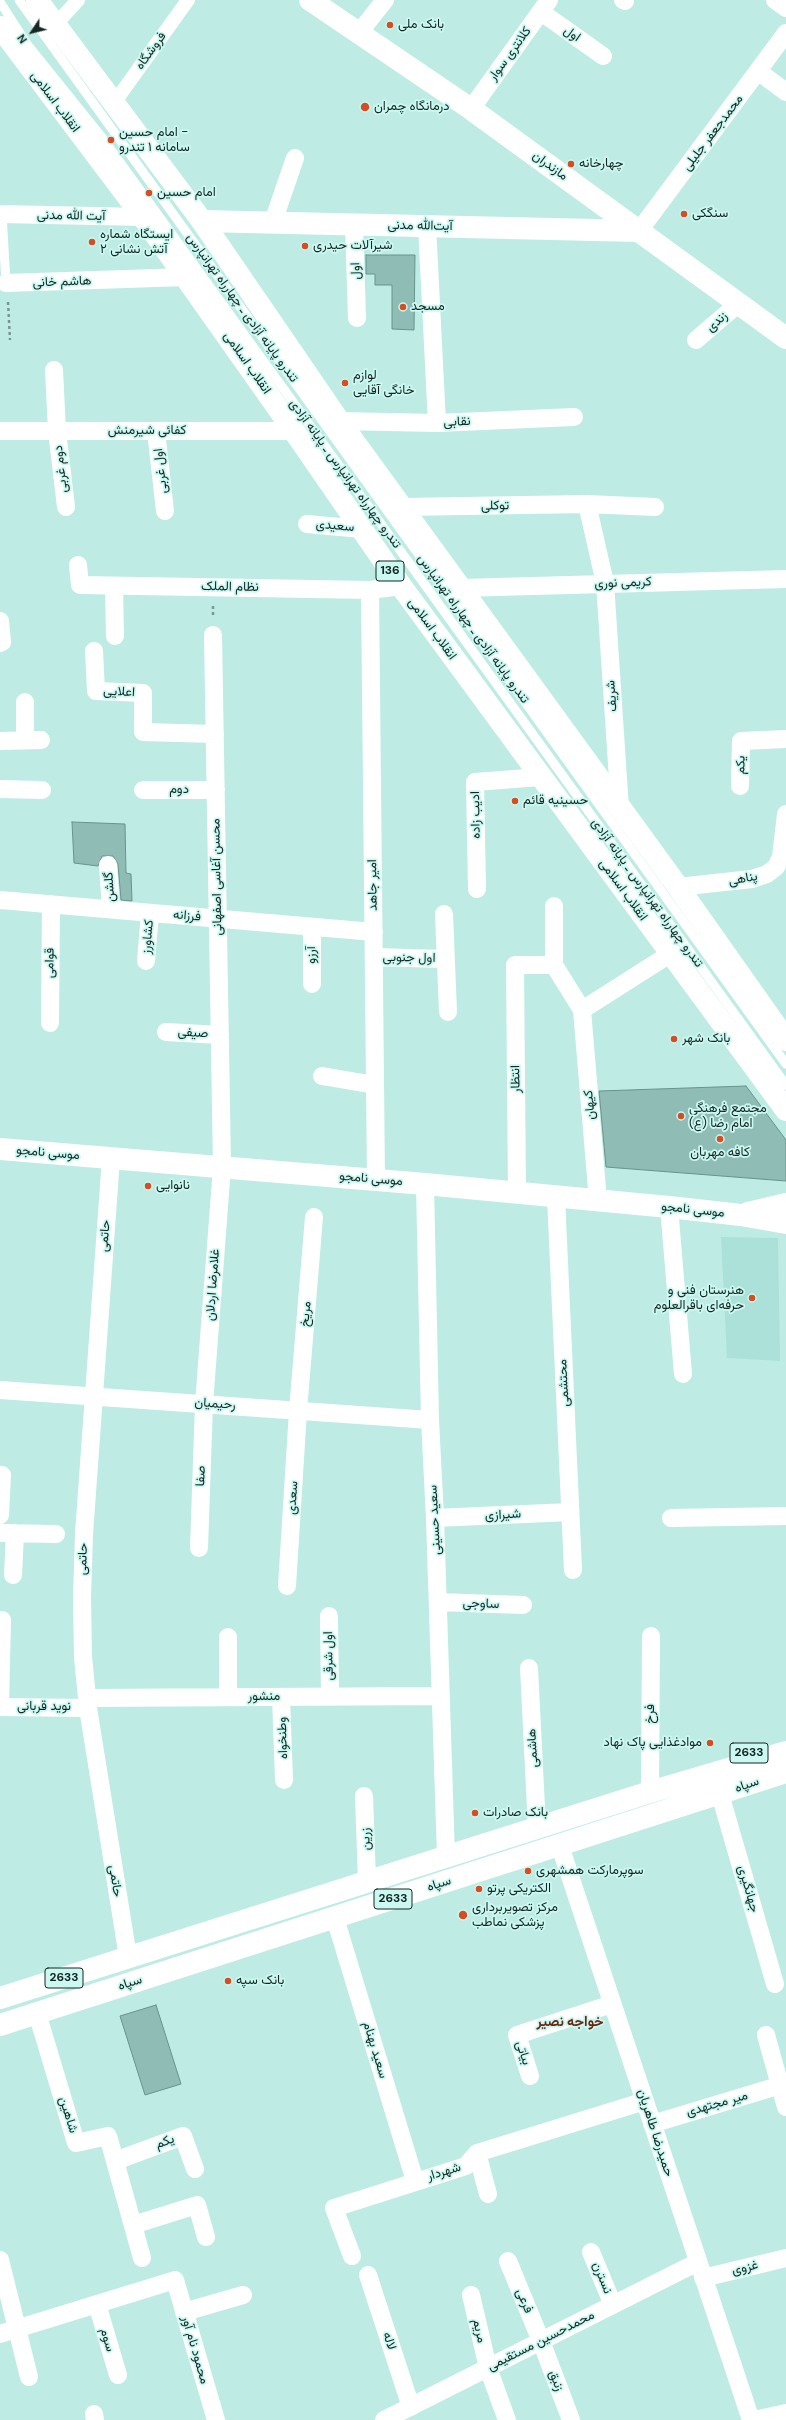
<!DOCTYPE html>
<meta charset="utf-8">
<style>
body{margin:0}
#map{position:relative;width:786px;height:2420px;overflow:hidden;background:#beece5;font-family:"DM Sans",sans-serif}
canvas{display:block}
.north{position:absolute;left:12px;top:12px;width:40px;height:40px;-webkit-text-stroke:3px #cbf9f2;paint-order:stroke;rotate:235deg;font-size:11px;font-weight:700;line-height:16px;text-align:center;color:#152624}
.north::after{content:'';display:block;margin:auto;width:14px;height:18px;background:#152624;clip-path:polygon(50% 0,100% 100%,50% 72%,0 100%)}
</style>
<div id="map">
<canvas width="786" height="2420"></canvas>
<div class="north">N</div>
</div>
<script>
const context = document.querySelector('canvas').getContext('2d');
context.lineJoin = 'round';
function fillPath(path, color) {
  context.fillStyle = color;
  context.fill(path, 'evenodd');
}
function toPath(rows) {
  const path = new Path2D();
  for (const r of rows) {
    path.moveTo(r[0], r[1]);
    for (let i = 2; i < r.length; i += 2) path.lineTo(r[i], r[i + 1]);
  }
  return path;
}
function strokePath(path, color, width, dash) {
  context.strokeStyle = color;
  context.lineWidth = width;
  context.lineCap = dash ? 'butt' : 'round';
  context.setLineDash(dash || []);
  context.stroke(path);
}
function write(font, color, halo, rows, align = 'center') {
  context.font = font + ' "DM Sans",Vazirmatn,sans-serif';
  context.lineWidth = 3.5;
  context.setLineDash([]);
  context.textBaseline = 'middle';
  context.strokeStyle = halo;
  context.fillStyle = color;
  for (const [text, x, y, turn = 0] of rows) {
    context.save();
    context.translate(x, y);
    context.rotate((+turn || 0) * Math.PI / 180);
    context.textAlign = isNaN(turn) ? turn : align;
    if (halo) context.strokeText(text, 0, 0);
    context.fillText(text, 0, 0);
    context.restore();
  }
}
const built = toPath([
 [721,1237,778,1238,780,1361,727,1358]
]);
const building = toPath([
 [366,255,415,255,414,330,392,329,392,285,375,285,375,274,366,274,366,255],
 [72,822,125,824,126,873,131,874,132,901,121,900,118,864,113,856,102,856,98,866,74,863,72,822],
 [746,1086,786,1140,786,1181,606,1167,599,1091,746,1086],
 [156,2005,181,2084,145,2095,120,2016,156,2005]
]);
const path = toPath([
 [8,302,10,340],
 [213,606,213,617]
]);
const service = toPath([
 [19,0,786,1064],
 [0,2,27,44,101,136,786,1085],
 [2,214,6,283]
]);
const pedestrian = toPath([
 [55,25,78,0],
 [114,103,188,0]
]);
const minor = toPath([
 [623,0,625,1],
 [775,0,786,8],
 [541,12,603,56],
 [358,34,385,0],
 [759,72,786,92],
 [471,109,549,0],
 [0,214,143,217],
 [273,222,295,158],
 [354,224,357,318],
 [427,226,437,423],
 [639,231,786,33],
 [6,283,186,277],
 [696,340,739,303],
 [54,370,57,431,66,507],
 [339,421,437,423,574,417],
 [0,431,294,431],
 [156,431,165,511],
 [587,504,655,507],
 [402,507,587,504,605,583,620,809],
 [307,524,362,529],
 [78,565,80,585,370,590,401,586],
 [114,586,115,636],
 [461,588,786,579],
 [370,590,376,1180],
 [0,643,2,642,0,621],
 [94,651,96,691,143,693,143,732,215,734],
 [25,740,25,702],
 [0,741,41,740],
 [740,786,741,741,786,739],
 [0,789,42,790],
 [143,790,216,790],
 [108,865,111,909],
 [678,887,752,879,767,874,776,867,781,857,786,814],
 [477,889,475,782,540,777],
 [0,900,374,932],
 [554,906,554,965],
 [444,914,448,1012],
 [312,927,312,984],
 [374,957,444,959],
 [146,961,150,913],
 [50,1023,51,904],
 [166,1032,220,1035],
 [322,1076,375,1085],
 [111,1158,84,1534,82,1597,83,1657,88,1708,128,1957],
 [425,1184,430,1420,435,1518,446,1857],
 [517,1192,515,965,554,965,582,1010],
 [556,1197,573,1570],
 [598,1201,582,1010,670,954],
 [669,1207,683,1374],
 [0,1390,430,1420],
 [0,1515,2,1475],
 [435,1518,570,1512],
 [671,1518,786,1516],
 [0,1533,56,1534],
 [199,1548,204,1404,222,1167,213,635],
 [13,1575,15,1533],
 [287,1586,298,1411,314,1217],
 [438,1602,523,1605],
 [329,1616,330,1696],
 [228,1637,228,1697],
 [529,1668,537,1828],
 [281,1697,284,1780],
 [87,1698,441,1696],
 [0,1707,2,1620],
 [0,1707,88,1708],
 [650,1792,651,1636],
 [720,1794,775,1984],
 [364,1796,367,1881],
 [560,1846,751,2420],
 [335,1918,415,2181],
 [37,2013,76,2143,108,2136,142,2258],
 [766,2035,786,2107],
 [530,2076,517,2035,612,2004],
 [652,2124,781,2085],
 [477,2153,488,2194],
 [115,2161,183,2136,195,2169],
 [133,2225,197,2205,206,2237],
 [591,2252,613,2305],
 [352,2256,334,2208,466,2166,477,2153,645,2101],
 [0,2260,29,2377],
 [508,2261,541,2341,571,2420],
 [368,2275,411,2407],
 [703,2278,786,2258],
 [471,2295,488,2368,507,2420],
 [97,2304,118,2375],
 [184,2312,243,2295],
 [0,2334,175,2280,216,2420],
 [94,2414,95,2420],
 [384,2420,698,2262],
 [754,2420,786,2413]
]);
const secondary = toPath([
 [310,0,471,109,786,338],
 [202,221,639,231],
 [0,1149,425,1184,669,1207,741,1215,786,1223],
 [748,1213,786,1204]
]);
const primary = toPath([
 [37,0,202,221,339,421,678,887,786,1040],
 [0,27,143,217,294,431,401,586,786,1110],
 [0,1998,650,1792,786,1752],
 [0,2025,786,1772]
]);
const markers = [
 [390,25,4,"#d54d20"],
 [365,107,5,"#d54d20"],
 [111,140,4,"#d54d20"],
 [571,164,4,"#d54d20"],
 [149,193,4,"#d54d20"],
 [684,214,4,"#d54d20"],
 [92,242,4,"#d54d20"],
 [305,246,4,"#d54d20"],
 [403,307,4,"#d54d20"],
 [345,383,4,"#d54d20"],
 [515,801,4,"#d54d20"],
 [674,1039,4,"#d54d20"],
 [681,1116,4,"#d54d20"],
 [720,1139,4,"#d54d20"],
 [148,1186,4,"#d54d20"],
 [752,1298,4,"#d54d20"],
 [710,1743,4,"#d54d20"],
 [475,1813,4,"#d54d20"],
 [528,1871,4,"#d54d20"],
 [479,1889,4,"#d54d20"],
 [463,1915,5,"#d54d20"],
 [228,1981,4,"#d54d20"]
];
const shields = [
 [390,571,28],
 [749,1753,38],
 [393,1899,38],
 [64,1978,38]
];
const shieldNames = [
 ["136",390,571],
 ["2633",749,1753],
 ["2633",393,1899],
 ["2633",64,1978]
];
const poiNames = [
 ["بانک ملی",398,25],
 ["درمانگاه چمران",374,107],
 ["امام حسین -",119,133],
 ["سامانه ۱ تندرو",119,148],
 ["چهارخانه",579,164],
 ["امام حسین",157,193],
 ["سنگکی",692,214],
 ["ایستگاه شماره",100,235],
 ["۲ آتش نشانی",100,250],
 ["شیرآلات حیدری",313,246],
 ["مسجد",411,307],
 ["لوازم",353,376],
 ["خانگی آقایی",353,391],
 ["حسینیه قائم",523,801],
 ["بانک شهر",682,1039],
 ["مجتمع فرهنگی",689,1109],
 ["امام رضا (ع)",689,1124],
 ["کافه مهربان",720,1153,"center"],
 ["نانوایی",156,1186],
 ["هنرستان فنی و",744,1291,"right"],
 ["حرفه‌ای باقرالعلوم",744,1306,"right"],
 ["موادغذایی پاک نهاد",702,1743,"right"],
 ["بانک صادرات",483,1813],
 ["سوپرمارکت همشهری",536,1871],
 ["الکتریکی پرتو",487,1889],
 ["مرکز تصویربرداری",472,1908],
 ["پزشکی نماطب",472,1923],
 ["بانک سپه",236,1981]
];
const streetNames = [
 ["اول",572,34,35],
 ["فروشگاه",151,51,-54],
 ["کلانتری سوار",510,54,-54],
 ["انقلاب اسلامی",55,102,53],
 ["محمدجعفر جلیلی",713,133,-53],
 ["مازندران",550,166,36],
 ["آیت الله مدنی",71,216,1],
 ["آیت‌الله مدنی",420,226,1],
 ["اول",356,271,-92],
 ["هاشم خانی",62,282,-2],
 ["تندرو پایانه آزادی ـ چهارراه تهرانپارس",242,308,54],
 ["زندی",717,322,-41],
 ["انقلاب اسلامی",247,363,55],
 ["نقابی",457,422,-2],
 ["کفائی شیرمنش",147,431],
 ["دوم غربی",61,469,-96],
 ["اول غربی",161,471,-96],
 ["تندرو چهارراه تهرانپارس ـ پایانه آزادی",345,474,54],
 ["توکلی",495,506,-1],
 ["سعیدی",335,526,5],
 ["کریمی نوری",623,583,-2],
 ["نظام الملک",230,587,1],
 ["انقلاب اسلامی",432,629,54],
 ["تندرو پایانه آزادی ـ چهارراه تهرانپارس",473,629,54],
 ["اعلایی",119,692,3],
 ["شریف",612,696,-94],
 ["یکم",741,765,-89],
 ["دوم",179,790],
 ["ادیب زاده",476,815,-91],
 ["محسن آغاسی اصفهانی",217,877,-91],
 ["پناهی",743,879,-10],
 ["امیر جاهد",373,885,-91],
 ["گلشن",110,887,-94],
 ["انقلاب اسلامی",623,890,54],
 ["تندرو چهارراه تهرانپارس ـ پایانه آزادی",647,893,54],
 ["فرزانه",187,916,5],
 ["کشاورز",148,937,-85],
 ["آرزو",312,955,-90],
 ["اول جنوبی",409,958,1],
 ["قوامی",50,963,-89],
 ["صیفی",193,1033,3],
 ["انتظار",516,1079,-91],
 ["کیهان",590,1105,-95],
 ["موسی نامجو",48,1153,5],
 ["موسی نامجو",371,1179,5],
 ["موسی نامجو",693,1210,6],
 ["حاتمی",105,1236,-86],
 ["غلامرضا اردلان",213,1285,-86],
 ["مریخ",306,1314,-85],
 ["محتشمی",564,1383,-93],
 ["رحیمیان",215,1404,4],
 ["صفا",201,1476,-88],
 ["سعدی",293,1498,-86],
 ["شیرازی",503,1515,-3],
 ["سعید حسینی",435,1520,-93],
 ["حاتمی",83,1559,-88],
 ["ساوجی",481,1604,2],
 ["اول شرقی",329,1656,-91],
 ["منشور",264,1697],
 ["نوید قربانی",44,1707],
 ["فرخ",651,1714,-90],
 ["وطنخواه",283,1738,-92],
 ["هاشمی",533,1748,-93],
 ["سپاه",747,1785,-19],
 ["زرین",366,1839,-92],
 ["حاتمی",115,1881,81],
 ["سپاه",439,1884,-18],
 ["جهانگیری",748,1889,74],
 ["سپاه",130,1983,-18],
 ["سعید بهنام",375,2050,73],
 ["بیاتی",523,2053,72],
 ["میر مجتهدی",717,2104,-16],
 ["شاهین",68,2115,73],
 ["حمیدرضا طاهریان",655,2133,72],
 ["یکم",165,2142,-20],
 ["شهردار",444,2172,-17],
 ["غزوی",745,2268,-13],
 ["نسترن",602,2278,68],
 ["فرعی",524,2301,67],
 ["مریم",479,2331,77],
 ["سوم",107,2340,74],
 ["لاله",389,2341,72],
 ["محمدحسین مستقیمی",541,2341,-27],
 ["محمود نام آور",195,2350,74],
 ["زنبق",556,2381,70]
];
const neighbourhoodNames = [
 ["خواجه نصیر",570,2022]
];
fillPath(built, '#abe1d9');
fillPath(building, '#90bcb6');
strokePath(building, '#69938d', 1);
strokePath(path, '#769893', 2.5, [3, 3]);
strokePath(service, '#fff', 9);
strokePath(pedestrian, '#fff', 14);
strokePath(minor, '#fff', 18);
strokePath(secondary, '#fff', 22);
strokePath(primary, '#fff', 22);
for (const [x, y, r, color] of markers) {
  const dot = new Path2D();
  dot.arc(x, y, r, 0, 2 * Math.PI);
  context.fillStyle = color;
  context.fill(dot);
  strokePath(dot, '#cbf9f2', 1.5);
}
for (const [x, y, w] of shields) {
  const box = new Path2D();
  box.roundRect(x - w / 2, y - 10, w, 20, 3);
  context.fillStyle = '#cbf9f2';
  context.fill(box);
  strokePath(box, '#152624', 1);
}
write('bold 12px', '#152624', null, shieldNames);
write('13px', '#152624', '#cbf9f2', poiNames, 'left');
write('13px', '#152624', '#cbf9f2', streetNames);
write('bold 14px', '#692713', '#cbf9f2', neighbourhoodNames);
</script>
